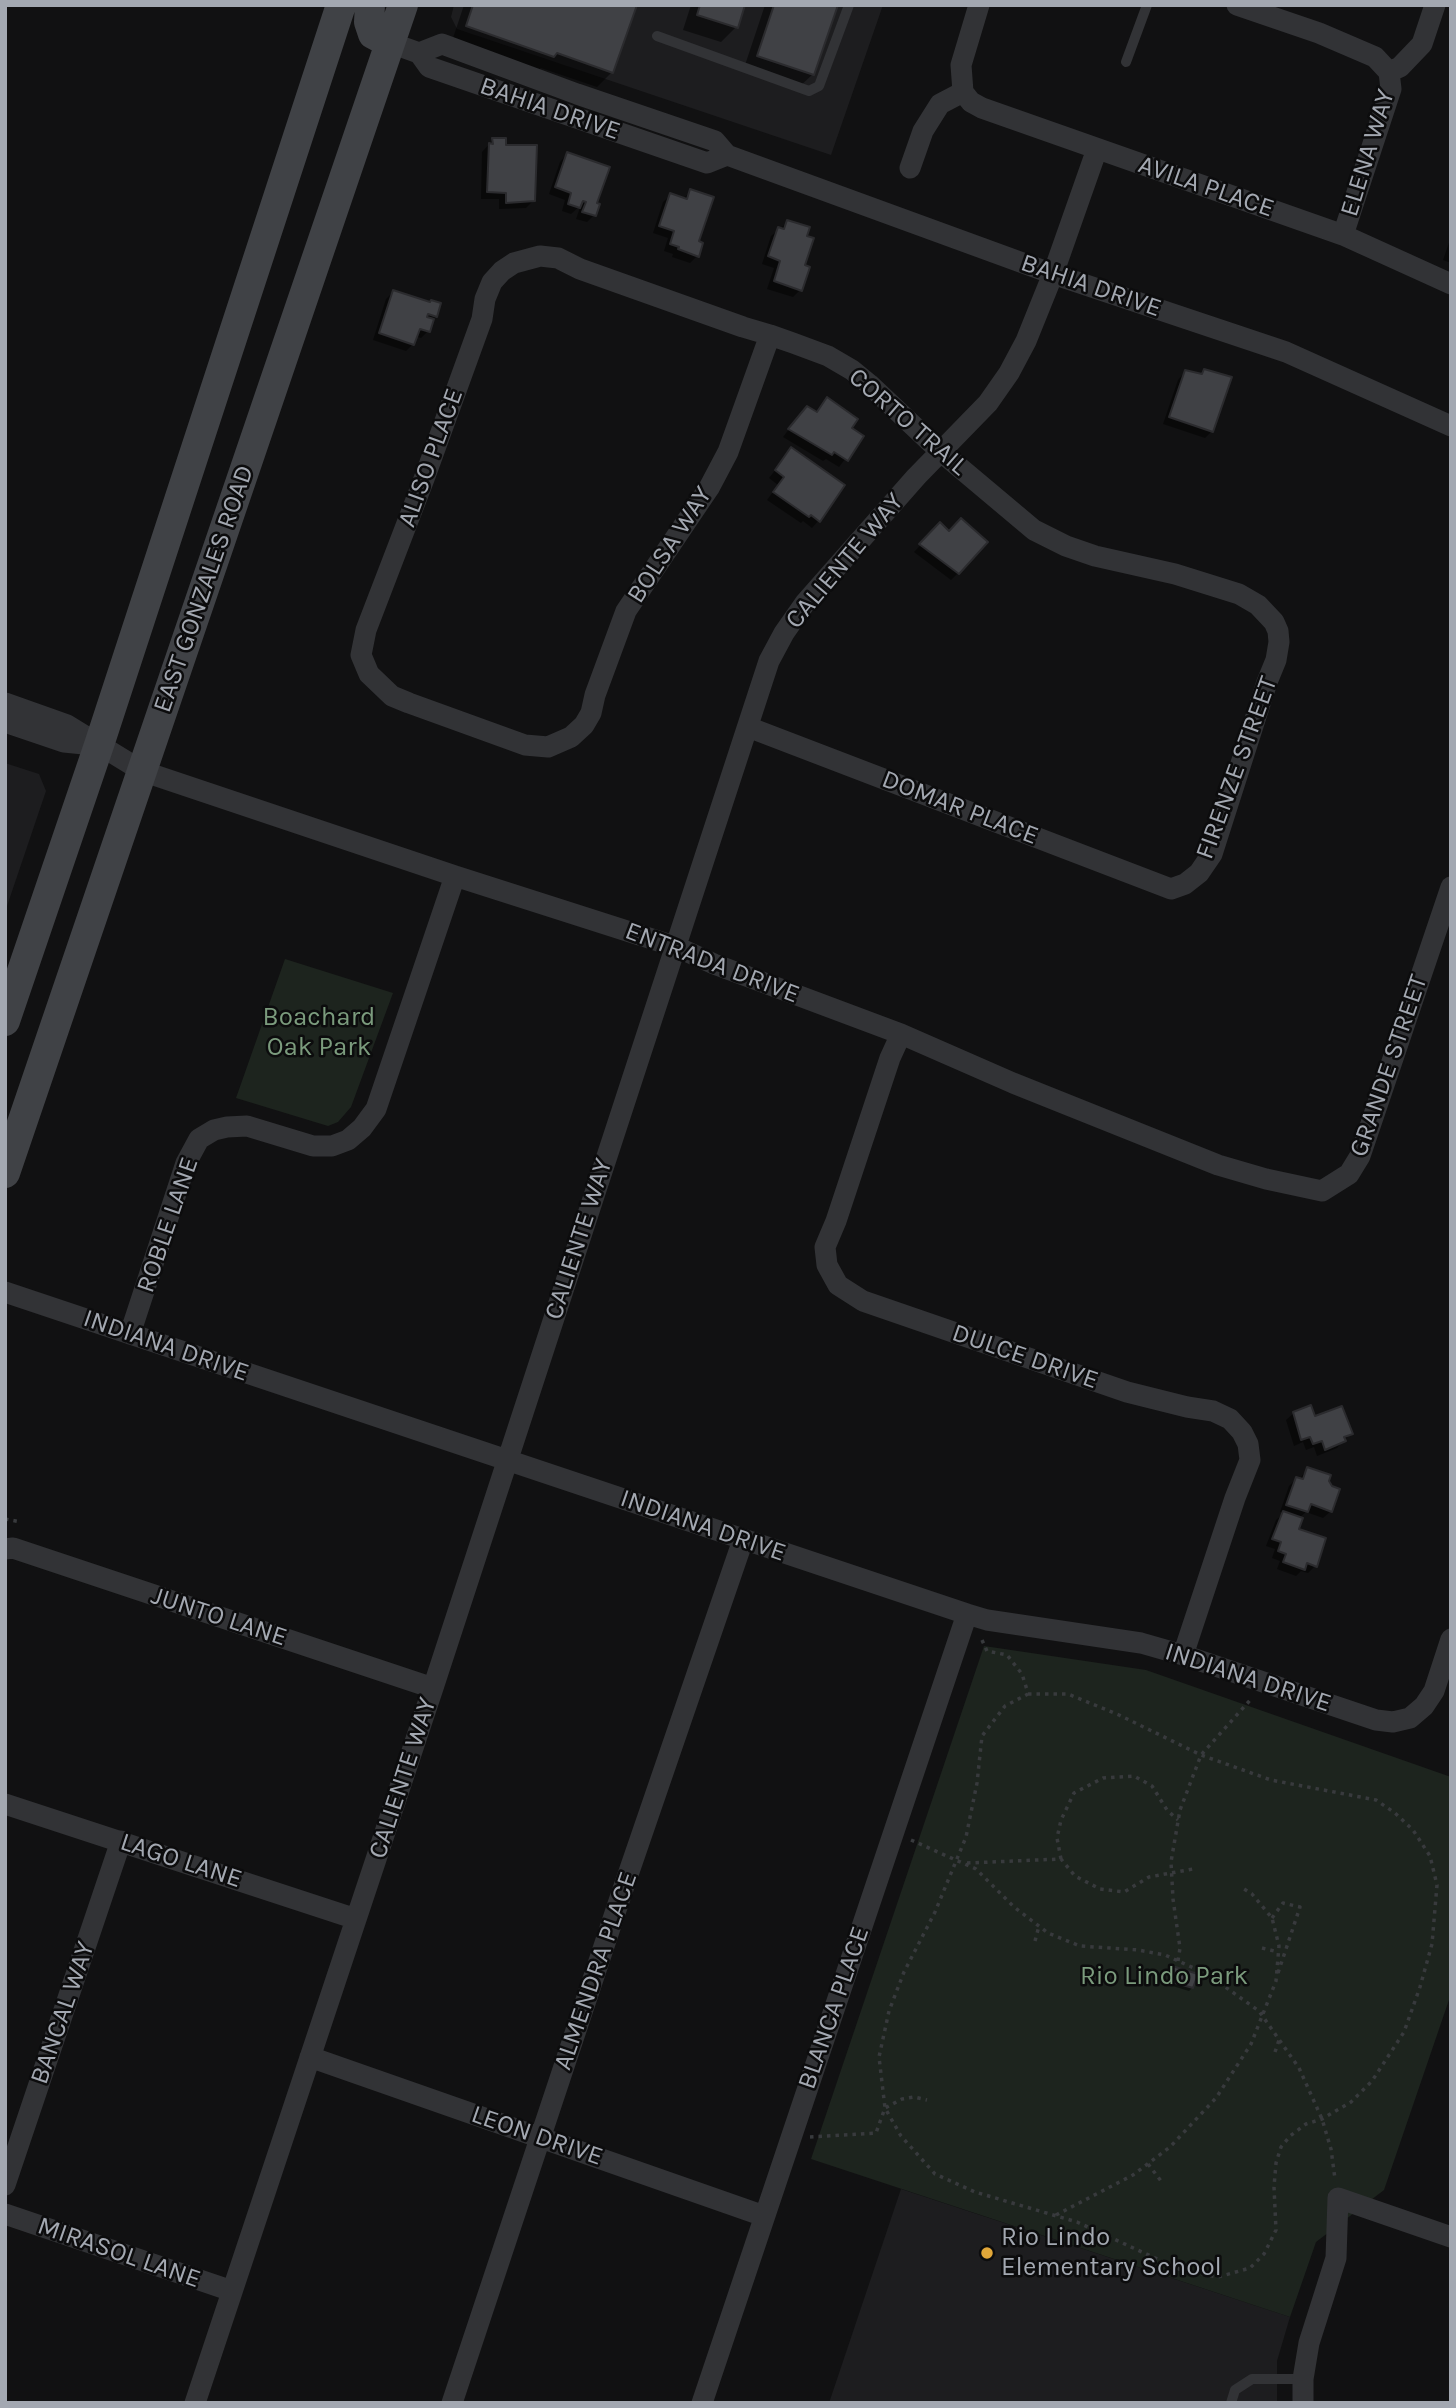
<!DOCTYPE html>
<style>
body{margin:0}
#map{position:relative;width:1456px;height:2408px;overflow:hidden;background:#111112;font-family:Karla,sans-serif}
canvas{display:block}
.frame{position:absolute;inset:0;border:7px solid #a3a8b1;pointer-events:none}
</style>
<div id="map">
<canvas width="1456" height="2408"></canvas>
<div class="frame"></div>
</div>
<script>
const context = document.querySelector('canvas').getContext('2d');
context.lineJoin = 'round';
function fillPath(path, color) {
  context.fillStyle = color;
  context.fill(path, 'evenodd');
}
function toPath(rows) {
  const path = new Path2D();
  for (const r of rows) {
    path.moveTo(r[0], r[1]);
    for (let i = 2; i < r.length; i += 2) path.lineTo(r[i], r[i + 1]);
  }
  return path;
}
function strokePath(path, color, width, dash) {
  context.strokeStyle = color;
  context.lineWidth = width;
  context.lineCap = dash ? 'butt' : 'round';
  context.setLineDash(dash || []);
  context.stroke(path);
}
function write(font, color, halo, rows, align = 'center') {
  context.font = font + ' Karla,sans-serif';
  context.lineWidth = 5;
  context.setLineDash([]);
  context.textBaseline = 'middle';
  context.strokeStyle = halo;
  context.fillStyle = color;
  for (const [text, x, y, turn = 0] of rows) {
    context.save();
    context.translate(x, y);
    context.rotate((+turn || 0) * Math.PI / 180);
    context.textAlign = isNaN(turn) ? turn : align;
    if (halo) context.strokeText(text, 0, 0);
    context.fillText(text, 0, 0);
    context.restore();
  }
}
const built = toPath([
 [454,5,883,5,831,155,457,29,451,17],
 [5,763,39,774,46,791,5,912],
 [901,2189,1290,2317,1277,2361,1277,2403,829,2403]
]);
const green = toPath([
 [285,959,393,993,351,1107,338,1122,328,1126,236,1098],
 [984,1646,1146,1670,1451,1777,1451,1994,1384,2190,1316,2242,1290,2317,811,2159]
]);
const shadow = toPath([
 [464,5,558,6,635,5,612,72,597,87,541,68,537,71,452,41],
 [691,5,743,5,736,27,721,42,683,30],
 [765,5,836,5,813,74,797,89,743,71],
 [493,140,504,147,534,200,526,208,499,209,499,199,481,199,482,152],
 [567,154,595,204,594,215,587,222,576,219,581,205,571,214,562,211,565,200,549,194,560,162],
 [691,191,697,242,697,256,690,263,672,257,673,254,664,251,668,238,653,233,663,202,671,195,683,199],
 [788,222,802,267,800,290,793,297,767,289,774,268,762,264,771,236],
 [1451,237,1451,263,1443,260],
 [393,292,430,304,436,316,428,331,421,338,415,336,413,344,406,351,373,340,386,299],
 [1205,371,1212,431,1205,438,1163,424,1178,380,1185,372,1200,376],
 [827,399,849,428,862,437,839,467,826,459,823,461,783,437,800,415,816,414],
 [792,449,819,520,812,528,803,521,801,523,767,500,778,485,769,478],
 [940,525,958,573,951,580,914,552],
 [1294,1413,1314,1418,1351,1433,1337,1448,1317,1456,1314,1447,1306,1450,1303,1442,1294,1446,1286,1420],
 [1307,1469,1331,1511,1323,1518,1306,1512,1299,1518,1297,1530,1315,1566,1308,1573,1301,1571,1296,1576,1277,1569,1280,1561,1272,1558,1275,1549,1266,1546,1276,1520,1284,1513,1280,1512,1289,1486,1296,1479,1299,1480],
 [1173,1968,1192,1988,1189,1991,1166,1984]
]);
const building = toPath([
 [473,5,562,6,637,5,613,73,557,53,554,57,466,26,473,5],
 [700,5,745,5,738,28,697,15,700,5],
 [774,5,838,5,814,75,757,56,774,5],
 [492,138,506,138,506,145,537,145,535,201,506,203,506,193,487,192,489,143,493,144,492,138],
 [567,152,610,167,597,203,600,204,596,216,582,212,586,202,583,201,580,208,568,204,571,193,555,187,567,152],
 [690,189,714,197,699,241,703,243,699,257,678,249,679,247,670,244,674,231,659,226,670,193,687,199,690,189],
 [787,220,810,227,807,236,814,238,805,265,810,267,802,291,774,281,780,261,768,256,778,227,784,229,787,220],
 [393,290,430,302,431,300,441,303,437,317,428,314,427,317,434,319,430,332,420,329,414,345,379,333,393,290],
 [1204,369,1232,377,1213,432,1169,417,1185,370,1202,374,1204,369],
 [827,397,858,419,852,428,864,436,848,461,834,452,832,455,788,429,807,406,817,412,827,397],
 [791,447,845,485,820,522,811,515,809,517,773,492,784,477,775,470,791,447],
 [961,518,988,542,959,574,919,544,940,522,949,531,961,518],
 [1311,1405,1315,1416,1342,1406,1353,1434,1344,1437,1346,1441,1325,1450,1322,1441,1313,1444,1310,1437,1301,1440,1293,1412,1311,1405],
 [1307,1467,1331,1475,1329,1481,1332,1486,1340,1489,1332,1512,1311,1504,1308,1512,1286,1505,1296,1477,1303,1479,1307,1467],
 [1283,1511,1303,1518,1299,1529,1326,1538,1317,1567,1307,1563,1305,1570,1283,1562,1286,1554,1278,1551,1281,1542,1272,1539,1283,1511],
 [1172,1966,1198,1974,1193,1988,1168,1981,1172,1966]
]);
const path = toPath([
 [5,1519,21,1522],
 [982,1640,987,1651,1007,1655,1022,1674,1028,1693],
 [1028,1694,1068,1694,1119,1715,1201,1755,1271,1780,1376,1800,1395,1813,1413,1830,1430,1856,1437,1885,1432,1944,1420,1987,1404,2032,1372,2081,1351,2102,1322,2119,1306,2124,1290,2136,1281,2147,1276,2163,1274,2187,1276,2230,1264,2254,1250,2268,1218,2277,1181,2270,1077,2222,975,2192,935,2174,901,2136,885,2108,879,2057,889,2011,904,1972,935,1912,966,1837,977,1783,982,1736,1005,1706,1028,1694],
 [911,1840,976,1869,1014,1907,1048,1933,1080,1946,1138,1950,1165,1955,1207,1974,1259,2011,1299,2068,1322,2119,1331,2149,1335,2179],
 [1061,1859,1057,1838,1061,1820,1074,1793,1103,1778,1134,1776,1152,1786,1167,1810,1178,1820],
 [967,1863,1061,1859,1075,1876,1100,1889,1124,1892,1149,1877,1193,1869],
 [1272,1918,1283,1903,1300,1907,1278,1973],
 [1035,1941,1039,1926],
 [1262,1948,1278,1952],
 [1178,1961,1180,1948,1173,1899,1171,1862,1180,1810,1201,1755,1252,1698],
 [1275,2052,1279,2040],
 [810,2137,876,2133,885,2108,902,2099,914,2097,927,2100],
 [1148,2164,1161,2181],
 [1056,2215,1133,2175,1170,2147,1216,2098,1251,2044,1276,1981,1279,1946,1272,1918,1252,1894,1241,1887]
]);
const lane = toPath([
 [657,36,809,91,819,86,849,5],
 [1126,62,1147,5],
 [1231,2403,1235,2390,1252,2379,1303,2379]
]);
const street = toPath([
 [1237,5,1319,33,1375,57,1389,72,1391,89,1343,235],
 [405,48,419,53,429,67,707,163,727,155],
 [419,53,442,44,577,94,715,141,727,155,1053,274,1286,352,1451,426],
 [1389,72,1400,67,1422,44,1435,5],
 [963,92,971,102,982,108,1343,235,1451,284],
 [910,168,923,131,940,104,963,92,961,65,979,5],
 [5,703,67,725,142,771,455,876,677,947,714,964,901,1034,1013,1083,1218,1165,1266,1179,1322,1191,1349,1174,1360,1156,1451,887],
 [5,722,64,742,94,745],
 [748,727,1171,889,1185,884,1199,873,1212,854,1267,682,1276,660,1279,642,1278,631,1274,622,1258,605,1239,594,1175,574,1095,556,1066,546,1034,530,940,451,869,384,852,370,828,356,793,343,770,335,743,327,580,269,558,258,540,256,514,263,502,271,492,282,485,299,482,319,424,479,366,630,361,655,369,674,392,696,409,703,525,745,548,747,571,737,584,725,591,713,595,695,626,611,709,488,728,452,770,335],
 [901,1034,890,1058,836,1221,825,1247,827,1265,838,1285,863,1301,1127,1392,1187,1407,1213,1411,1230,1419,1242,1432,1248,1444,1250,1460,1235,1498,1183,1655],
 [5,1292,967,1614,987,1620,1141,1643,1183,1655,1376,1720,1393,1722,1410,1718,1424,1706,1434,1691,1451,1639],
 [130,1334,186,1163,199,1139,214,1130,227,1127,247,1126,313,1146,332,1146,348,1140,362,1128,376,1109,455,876],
 [5,1549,13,1548,433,1688],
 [5,1804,356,1919],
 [310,2057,764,2216],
 [5,2185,121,1841],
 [5,2214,232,2291],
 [195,2403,433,1688,769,661,784,633,805,603,916,477,988,403,1009,373,1026,341,1053,274,1097,149],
 [452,2403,621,1895,743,1540],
 [702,2403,967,1614],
 [1303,2403,1303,2379,1309,2343,1336,2258,1338,2198,1451,2237]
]);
const secondary = toPath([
 [370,5,369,22,373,34,390,43],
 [5,1021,99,745,341,5],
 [5,1173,403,5]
]);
const markers = [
 [987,2253,7,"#e1a739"]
];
const streetNames = [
 ["BAHIA DRIVE",550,109,19],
 ["ELENA WAY",1368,153,-73],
 ["AVILA PLACE",1206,187,19],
 ["BAHIA DRIVE",1091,286,19],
 ["CORTO TRAIL",908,422,41],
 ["ALISO PLACE",431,458,-70],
 ["BOLSA WAY",670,545,-57],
 ["CALIENTE WAY",845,561,-50],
 ["EAST GONZALES ROAD",204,589,-71],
 ["FIRENZE STREET",1237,768,-70],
 ["DOMAR PLACE",960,808,21],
 ["ENTRADA DRIVE",712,963,21],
 ["GRANDE STREET",1389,1066,-71],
 ["ROBLE LANE",168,1225,-71],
 ["CALIENTE WAY",579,1239,-72],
 ["INDIANA DRIVE",166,1346,19],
 ["DULCE DRIVE",1025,1357,19],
 ["INDIANA DRIVE",703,1526,19],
 ["JUNTO LANE",219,1617,18],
 ["INDIANA DRIVE",1248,1678,18],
 ["CALIENTE WAY",403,1778,-72],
 ["LAGO LANE",181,1861,18],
 ["ALMENDRA PLACE",596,1971,-71],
 ["BLANCA PLACE",834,2008,-71],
 ["BANCAL WAY",63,2013,-71],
 ["LEON DRIVE",537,2136,19],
 ["MIRASOL LANE",119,2253,19]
];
const parkNames = [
 ["Boachard",319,1018],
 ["Oak Park",319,1048],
 ["Rio Lindo Park",1164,1977]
];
const poiNames = [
 ["Rio Lindo",1001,2238],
 ["Elementary School",1001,2268]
];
fillPath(built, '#1d1d1f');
fillPath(green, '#1d241e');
fillPath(shadow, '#0007');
fillPath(building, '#404145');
strokePath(building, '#2b2b2e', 2);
strokePath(path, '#383a3d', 3.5, [3.5, 5]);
strokePath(lane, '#323336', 10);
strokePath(street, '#323336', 21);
strokePath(secondary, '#404246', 30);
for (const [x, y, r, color] of markers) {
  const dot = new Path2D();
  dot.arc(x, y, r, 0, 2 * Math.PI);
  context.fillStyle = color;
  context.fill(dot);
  strokePath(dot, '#0c0c0d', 2.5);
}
write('26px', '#a3a8b1', '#0c0c0d', streetNames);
write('26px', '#7b9b7d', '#0c0c0d', parkNames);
write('26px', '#a3a8b1', '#0c0c0d', poiNames, 'left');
</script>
